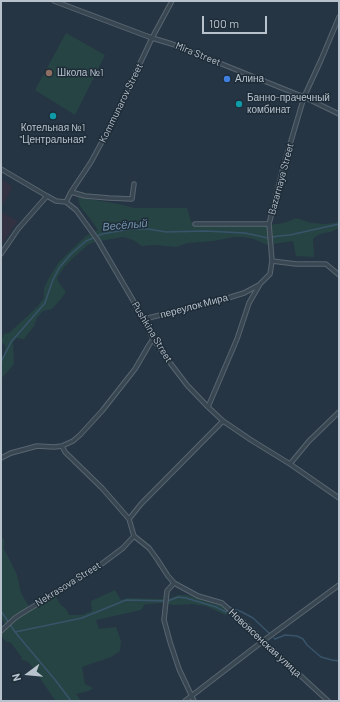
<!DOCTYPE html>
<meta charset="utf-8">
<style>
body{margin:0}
#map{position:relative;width:340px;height:702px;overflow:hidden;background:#253543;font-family:Barlow,sans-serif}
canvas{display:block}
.frame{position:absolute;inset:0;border:2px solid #b7c2cc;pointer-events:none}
.north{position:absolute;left:8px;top:654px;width:40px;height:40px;-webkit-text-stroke:3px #1e2c38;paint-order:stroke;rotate:254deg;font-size:11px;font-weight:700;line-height:16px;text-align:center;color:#b7c2cc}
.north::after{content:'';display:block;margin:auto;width:14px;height:18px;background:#b7c2cc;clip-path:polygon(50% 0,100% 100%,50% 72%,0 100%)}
.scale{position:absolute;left:202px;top:16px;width:65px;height:18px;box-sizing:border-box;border:2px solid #b7c2cc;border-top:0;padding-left:5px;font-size:12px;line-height:14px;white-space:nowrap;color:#b7c2cc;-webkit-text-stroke:3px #1e2c38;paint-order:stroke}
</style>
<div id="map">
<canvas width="340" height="702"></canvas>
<div class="frame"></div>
<div class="north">N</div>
<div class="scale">100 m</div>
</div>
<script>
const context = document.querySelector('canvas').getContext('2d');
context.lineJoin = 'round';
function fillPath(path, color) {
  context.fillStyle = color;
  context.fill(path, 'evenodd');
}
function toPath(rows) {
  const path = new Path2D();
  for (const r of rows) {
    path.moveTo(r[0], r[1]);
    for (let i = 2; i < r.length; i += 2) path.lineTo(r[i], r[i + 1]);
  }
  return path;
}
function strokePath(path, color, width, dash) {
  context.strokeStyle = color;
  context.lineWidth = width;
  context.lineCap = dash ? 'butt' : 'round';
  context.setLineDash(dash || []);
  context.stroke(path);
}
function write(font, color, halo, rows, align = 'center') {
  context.font = font + ' Barlow,sans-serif';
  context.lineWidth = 3;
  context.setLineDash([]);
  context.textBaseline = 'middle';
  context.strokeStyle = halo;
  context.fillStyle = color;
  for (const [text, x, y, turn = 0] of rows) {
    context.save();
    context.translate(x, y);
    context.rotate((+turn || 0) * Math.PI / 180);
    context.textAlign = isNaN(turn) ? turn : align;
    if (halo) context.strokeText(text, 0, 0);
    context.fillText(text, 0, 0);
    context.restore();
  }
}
const medical = toPath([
 [1,179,13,187,1,208],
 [1,212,18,221,1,245]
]);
const green = toPath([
 [66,33,105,55,75,115,35,90],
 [78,197,119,204,134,208,187,208,191,221,194,226,261,226,284,223,296,218,311,223,326,224,339,222,339,228,331,232,323,233,316,236,313,239,314,257,296,256,293,241,267,245,254,239,244,237,234,237,214,241,188,243,176,247,155,245,142,246,133,240,123,237,95,242,89,244,74,257,65,266,57,278,59,283,66,292,60,300,52,309,43,311,37,318,34,326,24,339,16,338,13,342,14,364,1,379,1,358,4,354,6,346,1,342,4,334,9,333,37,307,44,298,44,288,49,278,59,262,73,248,86,236,98,230,91,220,80,206],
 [1,537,4,539,4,549,17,575,21,593,30,608,54,594,61,605,66,609,69,615,82,615,92,611,91,601,115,590,121,600,128,598,162,599,168,599,178,595,187,595,217,605,219,604,233,613,225,615,206,606,192,604,173,605,163,603,145,604,141,610,96,620,99,629,116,627,121,641,120,651,111,657,82,667,85,684,93,688,89,691,76,694,81,701,56,701,50,693,40,678,38,673,27,661,22,660,21,656,10,642,7,642,1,636,1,631,6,626,1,618]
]);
const stream = toPath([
 [1,362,11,342,45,303,52,282,59,268,71,254,86,241,102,234,130,229,148,229,166,232,205,231,245,233,268,238,278,236,290,235,339,224],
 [1,611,15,632,56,681,71,701],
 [15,632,82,618,126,600,168,601,178,597,186,598,216,607,226,612,229,607,242,612,253,618,269,633],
 [274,638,275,639,285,635,297,636,303,639,307,645,321,657,332,660,339,661]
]);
const minor = toPath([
 [54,1,152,38,172,44,304,97,339,114],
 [1,169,47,196,56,201,66,202,76,210,97,239,144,319,153,339,171,364,187,385,208,407,223,421,251,440,290,464,339,498],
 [71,192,85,196,109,198,132,199,134,184],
 [66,202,71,192,91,162,111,125,152,38,172,1],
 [195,224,269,224],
 [1,254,18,229,47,196],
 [272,261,296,264,326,264,339,275],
 [144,319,218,301,244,293,259,285],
 [208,407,237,339,249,303,260,284,270,274,272,261,269,224,283,168,304,97,321,60,339,17],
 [62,446,65,452,102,488,129,519,134,536,149,548,157,559,168,576,174,583,198,596,222,603,250,628,263,641,328,701],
 [1,458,11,453,37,446,54,447,62,446,73,441,80,435,102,411,135,369,149,345,153,339],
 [290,464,309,441,339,412],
 [129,519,141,504,223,421],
 [174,583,167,591,164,620,170,642,179,669,194,701],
 [1,631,15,618,21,614,67,586,103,563,123,548,134,536],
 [185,701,263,641,339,585]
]);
const markers = [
 [49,73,4,"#8d6e63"],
 [227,79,4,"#3f7fe0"],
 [239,104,4,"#0f9aa8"],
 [53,116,4,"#0f9aa8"]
];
const streetNames = [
 ["Mira Street",198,54,22],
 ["Kommunarov Street",121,103,-64],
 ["Bazarnaya Street",281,179,-75],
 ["переулок Мира",194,306,-15],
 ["Pushkina Street",152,332,59],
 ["Nekrasova Street",68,584,-32],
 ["Новоясенская улица",265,643,43]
];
const poiNames = [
 ["Школа №1",57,73],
 ["Алина",235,79],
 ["Банно-прачечный",247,98],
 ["комбинат",247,110],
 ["Котельная №1",53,128,"center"],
 ["\"Центральная\"",53,140,"center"]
];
const waterNames = [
 ["Весёлый",125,225,-5]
];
fillPath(medical, '#323243');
fillPath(green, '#274444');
strokePath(stream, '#38546b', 1.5);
strokePath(minor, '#586570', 5.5);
strokePath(minor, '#394752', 3.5);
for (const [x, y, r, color] of markers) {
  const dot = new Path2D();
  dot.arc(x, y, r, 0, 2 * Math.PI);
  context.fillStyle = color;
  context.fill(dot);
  strokePath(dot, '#1e2c38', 1.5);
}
write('10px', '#b7c2cc', '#1e2c38', streetNames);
write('10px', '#b7c2cc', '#1e2c38', poiNames, 'left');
write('italic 11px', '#7596b1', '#1e2c38', waterNames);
</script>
